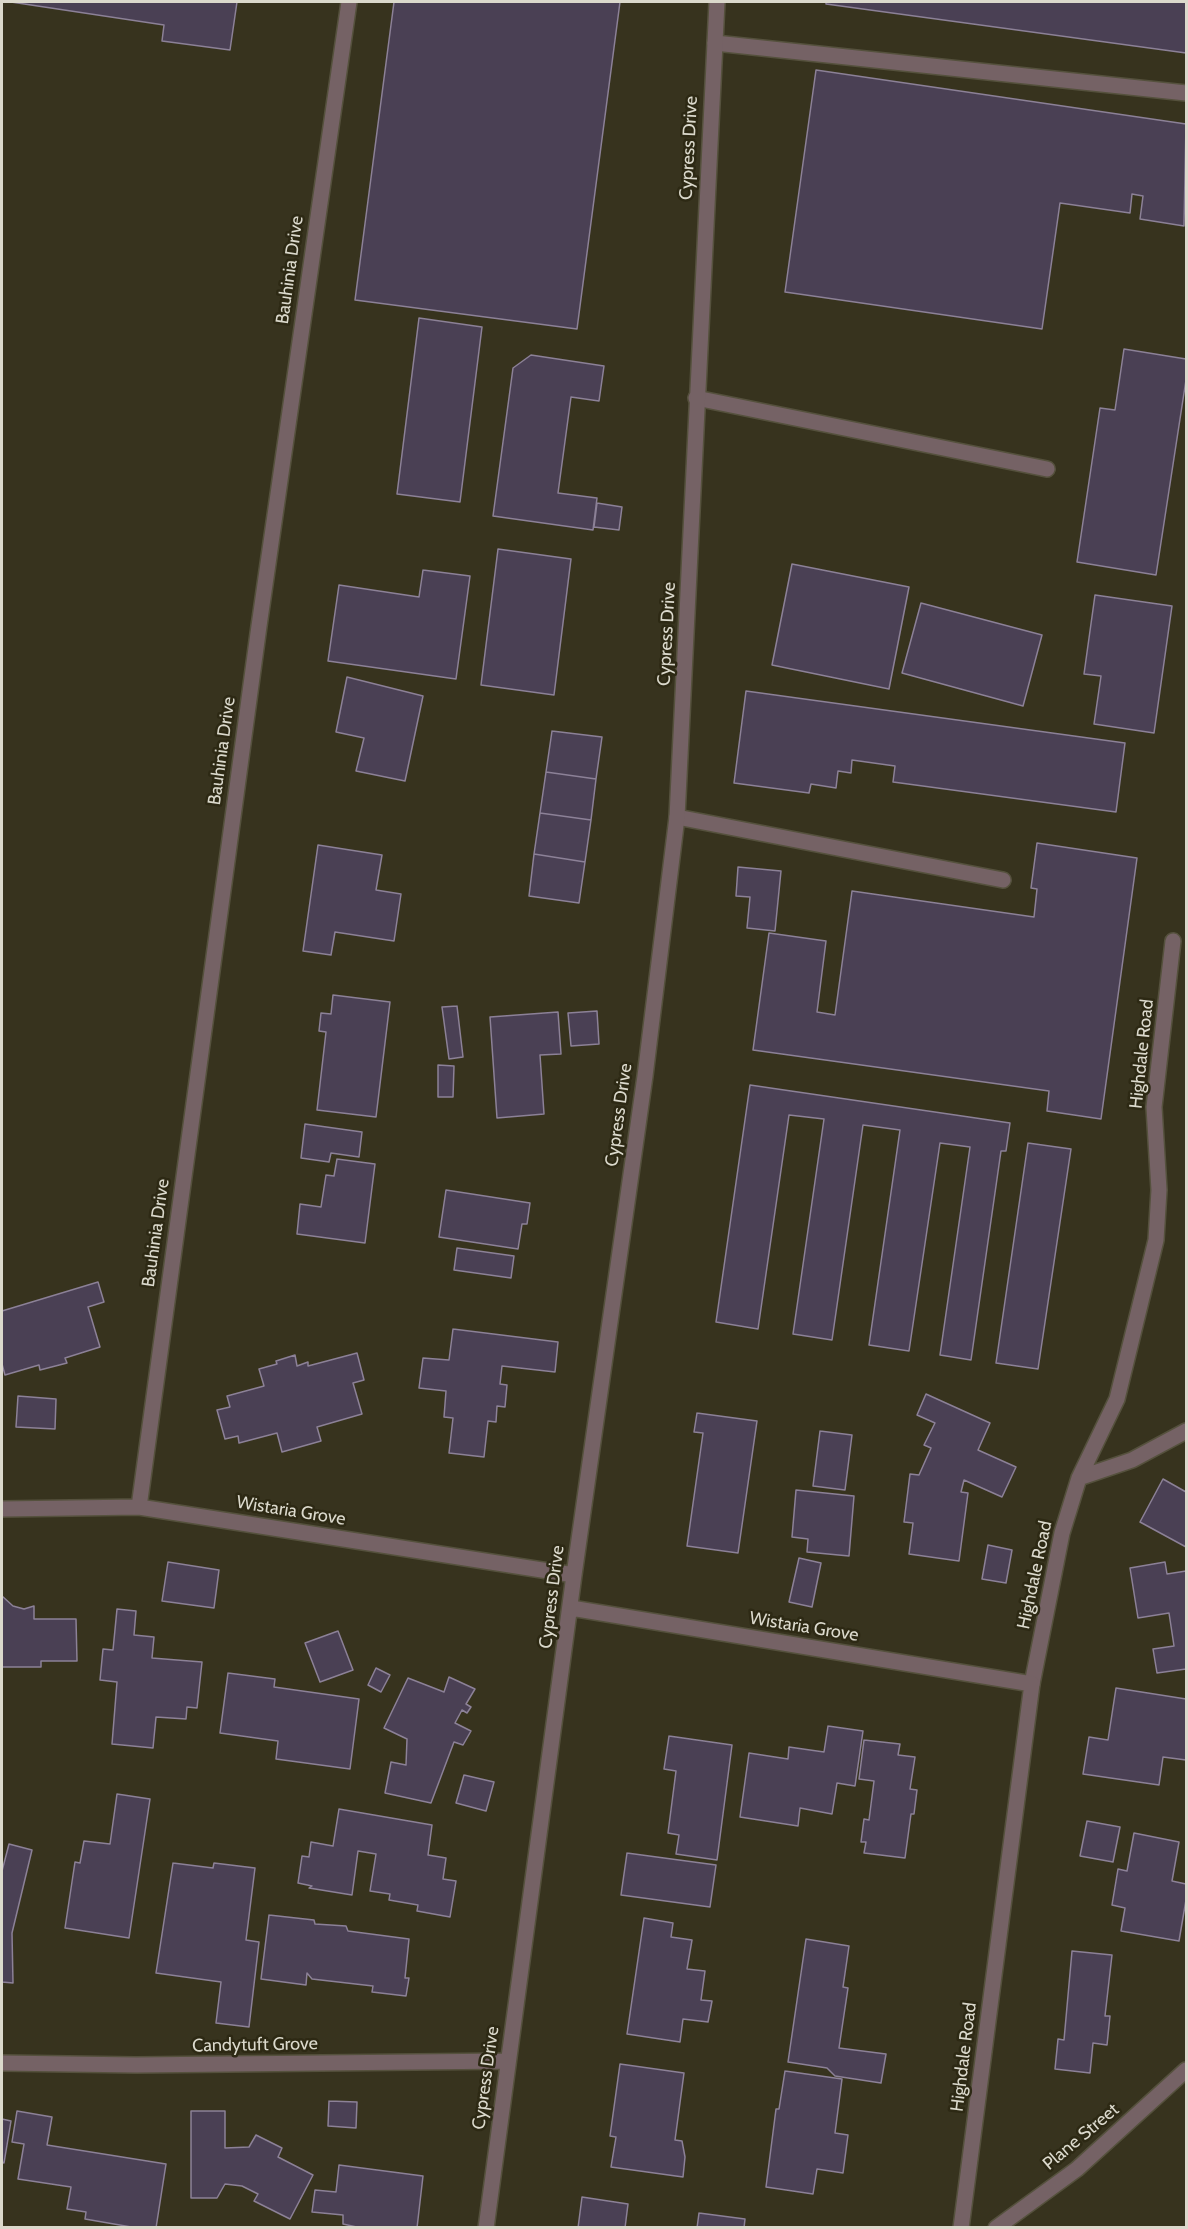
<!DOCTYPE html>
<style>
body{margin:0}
#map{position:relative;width:1188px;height:2229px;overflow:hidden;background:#37331e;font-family:Cabin,sans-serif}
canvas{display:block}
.frame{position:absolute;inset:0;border:3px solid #dbd9cc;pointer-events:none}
</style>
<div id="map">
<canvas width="1188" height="2229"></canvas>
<div class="frame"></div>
</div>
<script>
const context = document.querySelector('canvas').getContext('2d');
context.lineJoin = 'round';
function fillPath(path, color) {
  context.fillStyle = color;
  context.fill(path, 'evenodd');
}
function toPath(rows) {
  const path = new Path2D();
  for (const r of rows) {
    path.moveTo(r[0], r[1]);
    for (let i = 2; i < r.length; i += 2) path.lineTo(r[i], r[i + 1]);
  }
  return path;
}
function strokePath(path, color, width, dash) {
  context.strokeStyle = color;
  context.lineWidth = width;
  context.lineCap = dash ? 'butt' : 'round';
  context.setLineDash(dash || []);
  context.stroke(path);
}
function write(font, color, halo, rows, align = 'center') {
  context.font = font + ' Cabin,sans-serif';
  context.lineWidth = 5;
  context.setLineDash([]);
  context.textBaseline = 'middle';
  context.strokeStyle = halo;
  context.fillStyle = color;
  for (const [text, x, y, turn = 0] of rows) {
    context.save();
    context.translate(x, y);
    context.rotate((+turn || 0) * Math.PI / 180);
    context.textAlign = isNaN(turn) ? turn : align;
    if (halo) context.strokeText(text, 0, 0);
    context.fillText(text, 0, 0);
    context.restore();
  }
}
const building = toPath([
 [11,2,237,2,230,50,162,41,164,25,11,2],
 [394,2,620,2,577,329,355,300,394,2],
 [826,2,1186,2,1186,53,826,4,826,2],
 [816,70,1186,124,1184,226,1140,219,1143,196,1132,194,1130,213,1060,203,1042,329,785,292,816,70],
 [419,318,482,327,460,502,397,494,419,318],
 [1124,349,1186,359,1186,380,1156,575,1077,562,1100,408,1115,410,1124,349],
 [531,355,604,366,599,401,571,397,558,493,597,498,593,530,493,516,513,368,531,355],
 [597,503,622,507,619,530,594,527,597,503],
 [498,549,571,559,554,695,481,685,498,549],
 [792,564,909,587,889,689,772,665,792,564],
 [423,570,470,576,456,679,328,661,339,585,419,597,423,570],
 [1095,595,1172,606,1154,733,1094,724,1101,676,1084,674,1095,595],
 [921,603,1042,635,1023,706,902,673,921,603],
 [347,677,423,696,405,781,356,771,364,738,336,732,347,677],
 [746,691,1125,743,1116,812,893,782,895,766,852,760,851,773,838,771,836,788,811,784,809,793,734,783,746,691],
 [552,731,602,737,596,779,546,772,552,731],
 [546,772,596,779,591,820,540,813,546,772],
 [540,813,591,820,585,862,534,854,540,813],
 [1037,843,1137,858,1101,1119,1047,1111,1049,1091,753,1050,769,933,826,941,817,1012,835,1015,852,891,1034,917,1037,889,1031,888,1037,843],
 [318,845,382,855,376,890,401,894,394,941,335,932,331,955,303,951,318,845],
 [534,854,585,862,579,903,529,896,534,854],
 [738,867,781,871,775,931,747,928,750,897,736,896,738,867],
 [333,995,390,1002,376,1117,317,1110,326,1032,319,1031,321,1013,331,1014,333,995],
 [457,1006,463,1057,449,1059,442,1007,457,1006],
 [597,1011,599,1044,571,1046,568,1013,597,1011],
 [558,1012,561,1054,540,1055,544,1114,497,1118,490,1017,558,1012],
 [438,1065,454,1066,453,1097,438,1097,438,1065],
 [750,1085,1010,1123,1006,1151,1001,1151,971,1360,940,1355,970,1147,940,1143,909,1351,869,1345,900,1130,863,1125,832,1340,793,1334,824,1119,789,1115,758,1329,716,1322,750,1085],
 [305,1124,362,1132,359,1157,331,1153,329,1162,301,1158,305,1124],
 [1028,1143,1071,1149,1038,1369,996,1363,1028,1143],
 [337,1159,375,1164,365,1243,297,1234,300,1204,321,1207,326,1175,334,1176,337,1159],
 [446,1190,530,1203,527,1224,522,1224,518,1249,439,1237,446,1190],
 [457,1248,514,1256,511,1278,454,1270,457,1248],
 [98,1282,104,1302,88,1307,100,1347,65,1358,67,1363,40,1370,39,1365,5,1375,2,1364,2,1311,98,1282],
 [453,1329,558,1342,555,1372,502,1366,500,1384,507,1385,505,1407,497,1406,496,1422,488,1421,484,1457,449,1453,453,1418,444,1417,446,1391,419,1388,423,1358,449,1360,453,1329],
 [357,1353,364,1380,353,1383,362,1414,317,1427,321,1441,282,1452,277,1433,239,1443,238,1436,225,1439,217,1410,230,1407,227,1396,264,1386,259,1369,277,1364,276,1361,295,1355,297,1366,308,1362,308,1366,357,1353],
 [926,1394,990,1423,978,1450,1016,1467,1002,1497,964,1480,961,1492,968,1493,959,1561,909,1554,913,1523,904,1522,910,1474,919,1475,931,1448,924,1445,935,1423,917,1415,926,1394],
 [18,1396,56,1399,55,1429,16,1427,18,1396],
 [697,1413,757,1421,738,1553,687,1546,703,1433,694,1432,697,1413],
 [820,1431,852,1435,845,1490,813,1486,820,1431],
 [1163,1479,1186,1492,1186,1547,1140,1522,1163,1479],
 [796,1490,854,1496,849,1556,807,1552,808,1539,792,1537,796,1490],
 [988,1545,1012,1550,1006,1583,982,1579,988,1545],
 [799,1558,821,1563,812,1607,789,1602,799,1558],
 [168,1562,219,1570,214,1608,162,1601,168,1562],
 [1165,1562,1167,1574,1186,1571,1186,1669,1157,1673,1153,1649,1174,1646,1169,1613,1138,1618,1130,1568,1165,1562],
 [2,1596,13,1606,24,1609,34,1606,34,1619,76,1619,77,1661,41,1661,41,1667,2,1667,2,1596],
 [117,1609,136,1611,134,1635,154,1637,152,1658,202,1662,197,1708,187,1707,186,1719,156,1717,153,1748,112,1744,117,1682,100,1680,103,1649,113,1650,117,1609],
 [338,1631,353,1670,320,1682,305,1643,338,1631],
 [376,1668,390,1675,381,1692,368,1685,376,1668],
 [228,1673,275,1679,274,1687,359,1699,350,1769,276,1759,278,1741,220,1733,228,1673],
 [449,1677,475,1689,466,1704,471,1707,467,1713,462,1710,455,1723,471,1731,463,1745,454,1742,431,1803,385,1793,391,1762,406,1765,407,1739,384,1728,408,1678,444,1692,449,1677],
 [1116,1688,1186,1699,1186,1760,1163,1757,1159,1785,1083,1774,1089,1737,1108,1740,1116,1688],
 [828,1726,863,1731,855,1786,837,1783,832,1814,800,1808,798,1826,740,1817,749,1753,788,1759,789,1747,824,1752,828,1726],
 [669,1736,732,1745,717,1860,676,1854,679,1835,668,1833,676,1771,664,1769,669,1736],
 [864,1740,900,1744,898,1755,915,1757,910,1789,917,1790,914,1814,911,1814,905,1858,864,1853,866,1842,861,1842,864,1819,869,1820,874,1781,859,1779,864,1740],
 [464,1775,494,1782,486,1811,456,1803,464,1775],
 [117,1794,150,1799,129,1938,65,1928,75,1862,80,1863,84,1841,110,1844,117,1794],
 [339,1809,432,1825,428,1855,446,1858,443,1879,456,1881,450,1917,417,1911,418,1905,389,1900,390,1894,370,1891,376,1854,358,1851,352,1895,309,1888,312,1886,298,1883,302,1856,309,1857,311,1842,333,1846,339,1809],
 [1087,1821,1120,1827,1113,1862,1080,1856,1087,1821],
 [1134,1833,1179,1842,1172,1881,1186,1884,1186,1900,1179,1941,1121,1931,1125,1908,1112,1905,1118,1869,1127,1871,1134,1833],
 [9,1844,32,1850,12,1933,13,1983,2,1982,2,1871,9,1844],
 [627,1853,716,1865,710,1907,621,1895,627,1853],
 [173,1863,213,1868,214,1863,255,1868,246,1940,259,1942,249,2027,216,2023,221,1982,156,1973,173,1863],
 [269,1915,314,1920,315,1924,346,1926,348,1931,409,1939,405,1978,409,1978,406,1996,372,1992,373,1986,312,1979,307,1973,306,1985,261,1979,269,1915],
 [644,1918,673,1923,671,1937,692,1940,687,1969,705,1971,701,2000,712,2001,708,2022,683,2019,680,2042,627,2034,644,1918],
 [806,1939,849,1946,843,1987,848,1988,839,2048,886,2054,881,2083,835,2076,827,2068,788,2062,806,1939],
 [1072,1951,1112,1955,1105,2016,1110,2016,1107,2045,1093,2043,1090,2073,1055,2069,1058,2039,1064,2040,1072,1951],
 [620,2064,684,2073,675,2140,682,2141,685,2157,683,2177,611,2167,616,2137,610,2136,620,2064],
 [785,2071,842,2079,835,2133,848,2135,843,2173,817,2169,813,2194,766,2187,776,2109,779,2109,785,2071],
 [329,2101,357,2102,356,2128,328,2126,329,2101],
 [17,2111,52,2117,47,2145,166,2164,156,2228,137,2228,85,2219,86,2212,67,2209,71,2187,18,2179,24,2144,12,2142,17,2111],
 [191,2111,225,2111,225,2148,249,2147,256,2135,282,2148,278,2157,313,2175,290,2219,254,2201,258,2194,242,2186,225,2184,217,2198,191,2198,191,2111],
 [2,2119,11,2121,4,2163,2,2162,2,2119],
 [339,2165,423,2176,417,2228,361,2228,343,2224,343,2215,312,2212,315,2190,336,2192,339,2165],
 [582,2197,628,2204,625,2228,578,2228,582,2197],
 [699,2213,745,2219,744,2228,697,2228,699,2213]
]);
const service = toPath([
 [715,43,1186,93],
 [696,398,1047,469],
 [677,817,1003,880],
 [1079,1478,1132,1460,1186,1431],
 [1032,1684,1062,1533,1079,1478,1117,1399,1156,1240,1159,1190,1154,1107,1173,941]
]);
const minor = toPath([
 [139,1507,259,626,349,2],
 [2,1509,139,1507,574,1575],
 [571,1608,1032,1684,961,2228],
 [2,2063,136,2065,508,2061],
 [486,2228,574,1575,645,1076,677,817,717,2],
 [996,2228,1077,2169,1186,2070]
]);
const streetNames = [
 ["Cypress Drive",689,148,-87],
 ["Bauhinia Drive",290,270,-82],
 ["Cypress Drive",667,634,-87],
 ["Bauhinia Drive",222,751,-82],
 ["Highdale Road",1142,1054,-84],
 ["Cypress Drive",619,1115,-82],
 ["Bauhinia Drive",156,1233,-82],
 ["Wistaria Grove",291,1511,9],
 ["Highdale Road",1035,1575,-78],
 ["Cypress Drive",552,1597,-83],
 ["Wistaria Grove",804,1627,9],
 ["Candytuft Grove",255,2045,-1],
 ["Highdale Road",964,2057,-83],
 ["Cypress Drive",486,2078,-82],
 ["Plane Street",1081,2137,-40]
];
fillPath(building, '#4a4054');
strokePath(building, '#8c8197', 1.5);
strokePath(service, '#55513d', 18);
strokePath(minor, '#55513d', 18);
strokePath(service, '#756265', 15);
strokePath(minor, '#756265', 15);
write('18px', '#dbd9cc', '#2d2914', streetNames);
</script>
